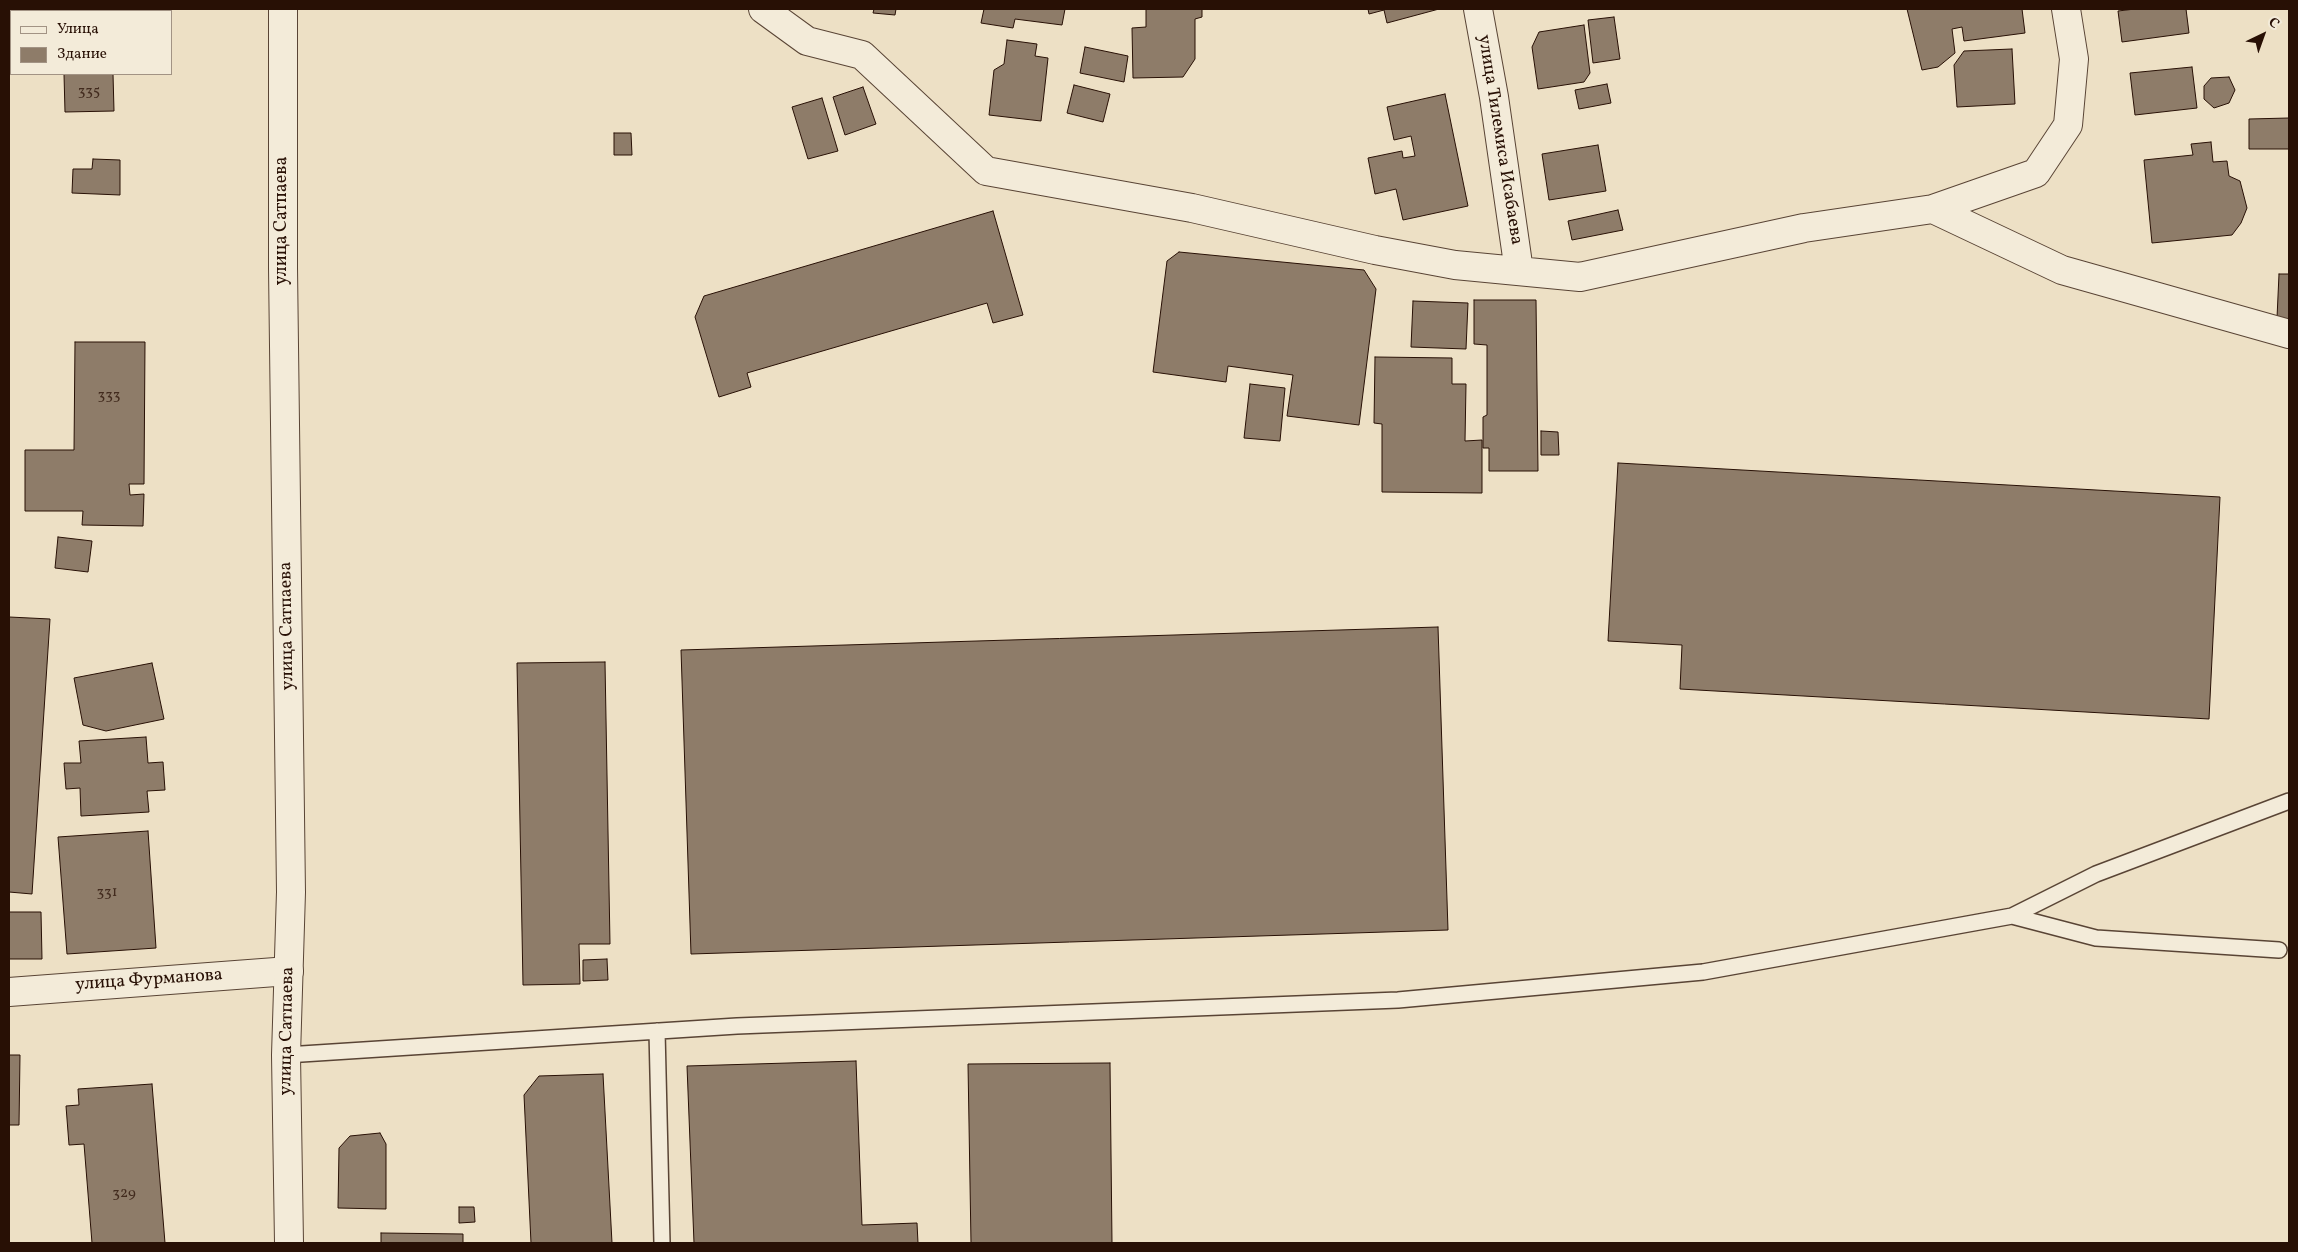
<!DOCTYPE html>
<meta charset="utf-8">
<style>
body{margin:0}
#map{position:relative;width:2298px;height:1252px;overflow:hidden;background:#ede0c5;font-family:Vollkorn,serif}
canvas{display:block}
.frame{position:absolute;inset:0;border:10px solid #281005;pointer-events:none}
.legend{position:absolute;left:10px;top:10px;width:162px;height:65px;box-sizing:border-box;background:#f3ebd9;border:1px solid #a29384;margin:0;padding:6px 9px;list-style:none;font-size:15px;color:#281005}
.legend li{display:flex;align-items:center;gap:10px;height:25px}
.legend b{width:25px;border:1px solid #a29384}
.north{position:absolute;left:2238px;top:10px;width:50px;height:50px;-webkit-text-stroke:4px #f3ebd9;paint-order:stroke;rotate:42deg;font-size:14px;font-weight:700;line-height:20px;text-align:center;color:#281005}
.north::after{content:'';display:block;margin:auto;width:18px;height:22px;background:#281005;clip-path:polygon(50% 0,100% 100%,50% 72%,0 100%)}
</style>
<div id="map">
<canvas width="2298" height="1252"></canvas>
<div class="frame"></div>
<ul class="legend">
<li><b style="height:6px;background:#f3ebd9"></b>Улица</li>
<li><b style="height:14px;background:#8e7c69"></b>Здание</li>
</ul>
<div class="north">С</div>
</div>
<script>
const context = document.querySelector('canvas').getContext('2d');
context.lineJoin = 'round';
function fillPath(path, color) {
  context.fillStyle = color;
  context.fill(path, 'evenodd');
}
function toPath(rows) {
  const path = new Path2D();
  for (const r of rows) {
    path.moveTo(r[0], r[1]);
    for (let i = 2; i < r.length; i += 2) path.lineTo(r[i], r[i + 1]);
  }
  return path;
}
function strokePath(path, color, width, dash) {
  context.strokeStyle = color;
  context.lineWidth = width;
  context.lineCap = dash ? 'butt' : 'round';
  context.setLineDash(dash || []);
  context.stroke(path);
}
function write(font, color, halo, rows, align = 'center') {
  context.font = font + ' Vollkorn,serif';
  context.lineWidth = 4;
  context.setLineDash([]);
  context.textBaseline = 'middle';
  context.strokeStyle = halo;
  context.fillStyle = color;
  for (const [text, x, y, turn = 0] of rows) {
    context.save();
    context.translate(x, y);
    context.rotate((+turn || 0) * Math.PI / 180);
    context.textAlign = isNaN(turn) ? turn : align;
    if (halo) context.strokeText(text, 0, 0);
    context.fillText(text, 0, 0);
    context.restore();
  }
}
const building = toPath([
 [59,9,132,9,132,11,60,11,59,9],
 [874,9,896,9,895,15,873,13,874,9],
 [984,9,1065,9,1062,25,1015,19,1013,28,981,23,984,9],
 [1146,9,1202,9,1202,17,1195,19,1195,59,1183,77,1133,78,1132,28,1146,27,1146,9],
 [1368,9,1439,9,1387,23,1384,10,1369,14,1368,9],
 [1907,9,2022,9,2025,33,1964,41,1962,27,1952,29,1955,53,1938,67,1922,70,1907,9],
 [2135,9,2186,9,2189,33,2122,42,2118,11,2135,9],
 [1614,17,1620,59,1593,63,1588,20,1614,17],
 [1584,25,1590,73,1584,82,1538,89,1532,47,1539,32,1584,25],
 [1007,40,1037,44,1035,56,1048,58,1041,121,989,115,994,70,1004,64,1007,40],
 [1085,47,1128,56,1124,82,1080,73,1085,47],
 [2012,49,2015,104,1957,107,1954,65,1964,51,2012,49],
 [2192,67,2197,108,2135,115,2130,73,2192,67],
 [64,74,113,74,114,111,65,112,64,74],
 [2229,77,2235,90,2229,103,2214,108,2204,99,2204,86,2211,78,2229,77],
 [1607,84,1611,103,1579,109,1575,90,1607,84],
 [1074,85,1110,94,1103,122,1067,113,1074,85],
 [863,87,876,124,845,135,833,97,863,87],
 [1445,94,1468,206,1403,220,1396,189,1375,194,1368,158,1402,151,1403,158,1415,156,1411,136,1394,140,1387,107,1445,94],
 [822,98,838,151,808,159,792,107,822,98],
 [2289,118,2289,149,2249,149,2249,119,2289,118],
 [614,133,631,133,632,155,614,155,614,133],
 [2211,142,2213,162,2227,161,2229,176,2240,181,2247,208,2241,223,2232,235,2152,243,2144,160,2193,155,2191,144,2211,142],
 [1598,145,1606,191,1549,200,1542,154,1598,145],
 [93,159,120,160,120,195,72,193,73,169,92,169,93,159],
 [1618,210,1623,230,1572,240,1568,221,1618,210],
 [993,211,1023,315,993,323,987,303,747,373,751,387,719,397,695,317,704,296,993,211],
 [1179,252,1364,270,1376,289,1359,425,1287,416,1293,375,1228,366,1226,382,1153,372,1167,261,1179,252],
 [2279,274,2289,274,2289,319,2277,318,2279,274],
 [1474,300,1536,300,1538,471,1489,471,1489,448,1483,448,1483,417,1487,415,1487,345,1474,344,1474,300],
 [1413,301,1468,303,1466,349,1411,347,1413,301],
 [75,342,145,342,144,484,129,484,130,495,144,494,143,526,82,525,83,511,25,511,25,450,74,450,75,342],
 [1375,357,1452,358,1452,384,1466,384,1465,441,1482,440,1482,493,1382,492,1382,424,1374,423,1375,357],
 [1250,384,1285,388,1280,441,1244,438,1250,384],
 [1541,431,1558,432,1559,455,1541,455,1541,431],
 [1618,463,2220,497,2209,719,1680,689,1682,645,1608,641,1618,463],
 [58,537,92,541,88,572,55,568,58,537],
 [9,617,50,619,32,894,9,892,9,617],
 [1438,627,1448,930,691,954,681,650,1438,627],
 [605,662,610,944,579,944,580,984,523,985,517,663,605,662],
 [152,663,164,719,106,731,83,725,74,678,152,663],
 [146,737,148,763,163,762,165,790,147,791,149,812,81,816,80,788,66,789,64,763,81,763,79,741,146,737],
 [148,831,156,948,67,954,58,837,148,831],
 [9,912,41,912,42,959,9,959,9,912],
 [607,959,608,980,583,981,583,960,607,959],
 [9,1055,20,1055,19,1125,9,1125,9,1055],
 [856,1061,862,1225,917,1223,918,1243,694,1243,687,1066,856,1061],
 [1110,1063,1112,1243,971,1243,968,1064,1110,1063],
 [603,1074,612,1243,531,1243,524,1095,539,1076,603,1074],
 [152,1084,165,1243,92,1243,84,1144,69,1145,66,1106,79,1105,78,1089,152,1084],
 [380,1133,386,1144,386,1209,338,1208,339,1148,350,1136,380,1133],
 [459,1207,474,1207,475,1222,459,1223,459,1207],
 [381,1233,463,1234,463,1243,381,1243,381,1233]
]);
const service = toPath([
 [2012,916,2096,938,2279,950],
 [657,1031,662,1243],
 [286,1055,737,1026,1398,1000,1703,972,2012,916,2096,874,2289,801]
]);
const minor = toPath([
 [763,9,807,41,862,55,986,171,1192,208,1375,250,1455,265,1580,277,1804,228,1933,209,2036,173,2068,125,2074,59,2066,9],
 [1478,9,1494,97,1519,271],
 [1933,209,2062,270,2289,334],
 [9,992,289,971]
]);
const tertiary = toPath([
 [283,9,283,268,291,892,286,1055,289,1243]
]);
const numberNames = [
 ["335",89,92],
 ["333",109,396],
 ["331",107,893],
 ["329",124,1194]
];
const streetNames = [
 ["улица Тилемиса Исабаева",1499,140,81],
 ["улица Сатпаева",283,221,-90],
 ["улица Сатпаева",288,626,-91],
 ["улица Фурманова",149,981,-4],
 ["улица Сатпаева",288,1031,-89]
];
fillPath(building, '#8e7c69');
strokePath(building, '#281005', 1);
strokePath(service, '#594435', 18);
strokePath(minor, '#594435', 30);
strokePath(tertiary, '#594435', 30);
strokePath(service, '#f3ebd9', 15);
strokePath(minor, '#f3ebd9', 28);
strokePath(tertiary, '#f3ebd9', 28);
write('15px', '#422b1e', null, numberNames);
write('18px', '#281005', '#f3ebd9', streetNames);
</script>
